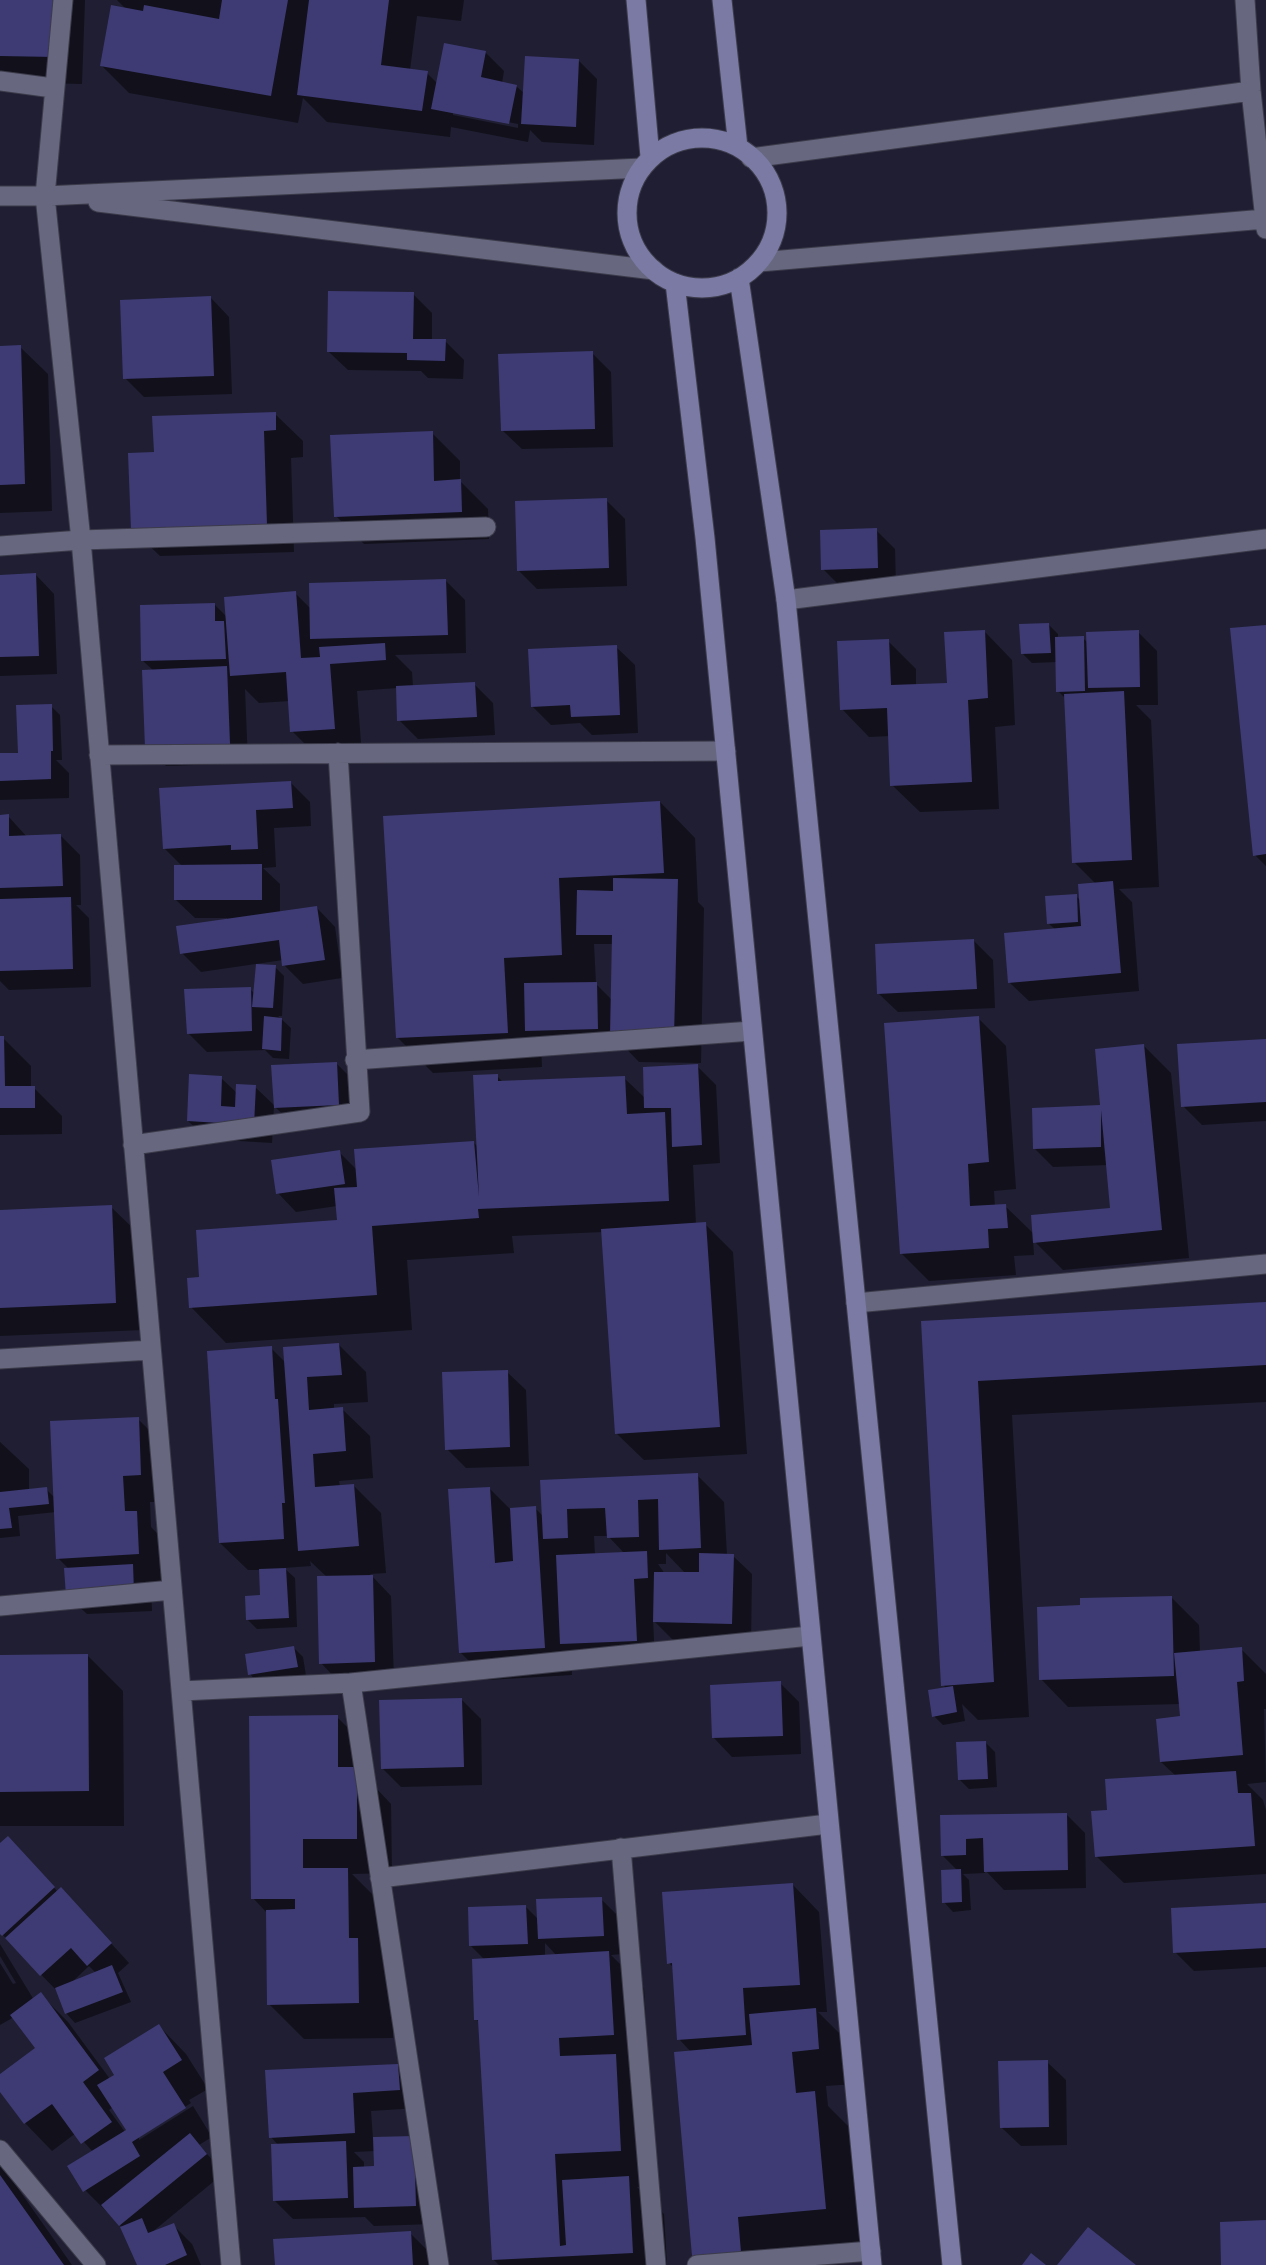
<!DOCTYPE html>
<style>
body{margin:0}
canvas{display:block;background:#1f1e32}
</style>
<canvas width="1266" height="2265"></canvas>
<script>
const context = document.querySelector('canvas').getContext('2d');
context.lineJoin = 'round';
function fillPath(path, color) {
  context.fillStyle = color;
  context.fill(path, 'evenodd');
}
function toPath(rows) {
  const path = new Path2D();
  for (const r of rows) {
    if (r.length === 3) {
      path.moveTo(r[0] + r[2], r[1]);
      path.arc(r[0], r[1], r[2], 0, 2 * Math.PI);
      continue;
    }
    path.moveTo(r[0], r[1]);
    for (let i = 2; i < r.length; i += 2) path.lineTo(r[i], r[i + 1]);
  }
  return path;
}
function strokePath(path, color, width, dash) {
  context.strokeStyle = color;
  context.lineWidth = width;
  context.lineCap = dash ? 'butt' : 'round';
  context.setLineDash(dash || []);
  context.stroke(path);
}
const shadow = toPath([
 [0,0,85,0,82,84,0,82],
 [117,0,464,0,461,21,417,16,410,70,427,73,438,84,486,53,504,71,502,83,516,86,525,94,578,60,597,79,594,145,542,142,530,130,528,142,451,127,450,137,327,122,303,98,298,123,129,93,102,66,127,10],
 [453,111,518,124,518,128,453,115],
 [413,294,432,313,432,341,445,341,464,360,463,379,428,378,421,371,348,370,329,352],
 [211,298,229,317,232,394,144,397,125,378],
 [0,347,20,347,48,374,52,511,0,513],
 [592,353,611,372,613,447,522,449,503,431],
 [275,414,303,441,303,457,291,458,294,552,160,556,132,529,155,454],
 [432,433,460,461,460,481,488,509,489,539,364,544,336,516],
 [606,500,625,519,627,586,537,589,519,571],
 [876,530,895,549,896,586,842,588,823,569],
 [36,575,54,594,57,674,0,676,0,577],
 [446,581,465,600,466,653,395,655,412,672,413,687,474,684,493,703,495,735,418,739,399,720,397,688,357,691,362,756,320,759,292,731,290,701,259,703,245,689,248,763,166,766,147,747,154,671,143,661,215,605,228,618,295,593,311,609],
 [1049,625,1058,634,1058,638,1083,638,1088,643,1138,632,1157,651,1158,705,1136,705,1151,720,1159,887,1119,889,1132,902,1139,991,1029,1001,1010,983,1056,930,1048,923,1076,896,1081,901,1096,884,1074,862,1066,699,1058,691,1057,662,1032,663,1023,654],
 [1266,627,1266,866,1255,855],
 [985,632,1012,660,1015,725,995,727,999,809,920,812,892,785,890,736,869,737,842,709,888,641,916,669,916,685,949,684],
 [616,647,635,665,638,733,592,735,580,723,551,725,532,706],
 [51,706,60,715,62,760,56,760,69,773,69,798,0,800,0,755,20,755],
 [291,783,310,802,311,826,274,828,276,867,263,868,280,884,280,913,317,908,335,927,342,978,303,984,284,965,283,960,201,972,182,953,227,920,227,918,195,918,176,900,183,867,164,848],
 [660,802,695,838,698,902,704,908,701,1063,639,1062,616,1038,541,1044,542,1067,433,1073,397,1037,385,817],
 [594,944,613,944,612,1000,596,984],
 [0,816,8,816,27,837,61,836,80,855,81,905,76,905,89,918,91,987,9,990,0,981],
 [974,941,993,960,995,1008,898,1012,879,994],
 [275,967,284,976,282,1016,278,1016,291,1028,289,1059,273,1058,265,1050,207,1052,188,1033,250,989,255,994],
 [978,1018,1006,1046,1016,1189,994,1191,995,1207,1005,1206,1035,1235,1112,1209,1108,1165,1053,1167,1035,1149,1099,1107,1144,1046,1171,1073,1189,1258,1063,1270,1033,1240,1034,1255,1014,1256,1016,1275,929,1281,901,1253],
 [0,1038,3,1038,31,1066,31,1088,34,1088,62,1116,62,1134,0,1135],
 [1266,1041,1266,1121,1202,1125,1183,1106],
 [336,1063,355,1082,357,1123,295,1126,274,1106,272,1143,207,1139,188,1121,221,1078,237,1093,255,1087,276,1107],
 [697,1066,716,1085,720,1163,693,1165,696,1225,705,1224,733,1252,747,1454,644,1460,616,1433,603,1232,512,1236,514,1253,407,1260,412,1330,226,1343,191,1307,201,1279,338,1222,337,1206,296,1212,278,1193,339,1152,357,1170,473,1142,478,1147,497,1076,504,1083,624,1078,646,1099],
 [111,1207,139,1234,143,1330,0,1336,0,1212],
 [1266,1304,1266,1402,1012,1415,1029,1717,978,1720,962,1704,965,1721,943,1725,934,1716,947,1689,943,1685,923,1323],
 [339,1345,366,1372,368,1402,334,1404,334,1409,342,1409,370,1436,373,1478,339,1481,340,1487,354,1486,381,1513,386,1573,370,1574,391,1596,394,1680,339,1682,321,1663,328,1578,310,1561,311,1566,284,1568,295,1578,297,1627,257,1629,248,1620,262,1597,261,1570,248,1570,220,1543,271,1348,286,1363],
 [507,1372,526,1390,529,1466,466,1468,447,1449],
 [138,1419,166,1447,168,1502,150,1502,151,1527,164,1540,166,1581,149,1582,151,1585,152,1611,87,1614,68,1596,69,1569,58,1558,56,1512,18,1516,20,1536,0,1538,0,1442,29,1469,29,1491,46,1489,55,1498],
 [697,1475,724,1502,727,1555,733,1556,752,1574,751,1642,674,1641,653,1620,655,1659,571,1652,572,1675,488,1680,461,1653,489,1488,511,1510,535,1508,544,1517,542,1481],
 [594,1536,608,1536,625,1554,595,1555],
 [666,1553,686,1574,665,1574,658,1564,666,1564],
 [1171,1597,1199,1625,1200,1652,1241,1649,1266,1674,1266,1709,1264,1709,1266,1782,1247,1784,1263,1800,1266,1810,1266,1874,1124,1883,1096,1856,1108,1812,1176,1776,1161,1762,1182,1718,1180,1704,1068,1707,1041,1679,1081,1607],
 [294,1648,303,1657,306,1676,259,1684,250,1674],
 [0,1656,88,1656,123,1691,124,1826,0,1826],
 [780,1683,799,1702,801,1754,732,1757,714,1738],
 [462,1700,481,1719,482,1785,401,1787,382,1768],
 [337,1717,372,1752,373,1785,391,1804,392,1873,352,1874,383,1905,384,1965,393,1975,393,2038,304,2039,269,2004,267,1913,253,1898],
 [986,1743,995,1752,997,1787,969,1789,960,1780],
 [1066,1814,1085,1833,1086,1888,1004,1890,985,1870,985,1873,963,1874,969,1880,971,1910,953,1912,944,1902,958,1871,942,1855,941,1816],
 [0,1845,26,1857,58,1892,79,1908,129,1963,118,1973,131,2002,75,2023,66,2013,58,1992,0,1932],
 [89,1966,96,1973,71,1983],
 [792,1884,819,1912,827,2012,818,2012,851,2045,854,2084,826,2086,828,2106,850,2128,861,2244,704,2265,694,2255,691,2052,679,2039,674,1968,669,1963],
 [601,1899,620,1918,622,1954,611,1955,644,1988,656,2186,637,2187,664,2214,667,2265,499,2265,493,2259,480,2023,476,2019,485,1960,471,1946,525,1906,539,1920],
 [545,1943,557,1956,545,1957],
 [1266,1905,1266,1967,1194,1971,1175,1952],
 [0,1944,34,2000,41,1995,68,2022,110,2079,159,2026,186,2054,208,2089,189,2100,191,2103,139,2136,139,2140,193,2106,212,2137,199,2145,224,2173,151,2233,173,2225,192,2244,201,2265,138,2265,122,2227,85,2190,93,2152,76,2133,52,2151,25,2123,0,2089,0,2076,37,2048,14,2017,0,2025,0,1963,13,1984,16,1983,0,1956],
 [113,2107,128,2130,125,2132,109,2110],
 [1047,2062,1066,2080,1067,2145,1021,2146,1002,2128],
 [398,2066,417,2084,418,2108,371,2111,373,2139,414,2138,433,2157,434,2224,374,2226,365,2217,293,2219,274,2200,279,2146,271,2137],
 [375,2151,376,2168,364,2168,364,2162,354,2152],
 [0,2163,72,2265,0,2265],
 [410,2233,442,2265,276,2265]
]);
const building = toPath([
 [0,0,57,0,55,57,0,56],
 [222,0,288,0,271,96,100,66,111,5,143,11,144,5,219,19],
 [309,0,389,0,381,65,428,71,422,111,297,95],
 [444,43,486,51,481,77,517,85,509,124,431,109],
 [525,56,579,59,576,127,521,124],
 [328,291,414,292,413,339,446,339,445,361,407,360,407,353,327,352],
 [211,296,214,376,123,379,120,300],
 [21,345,25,484,0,485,0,346],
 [593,351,595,429,501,431,498,354],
 [276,412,276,430,264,431,267,525,131,530,128,453,154,452,152,416],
 [433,431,434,481,461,479,462,512,334,517,330,435],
 [607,498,609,568,517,571,515,501],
 [877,528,878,568,821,570,820,530],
 [36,573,39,656,0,657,0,575],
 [446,579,448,635,310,639,309,583],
 [296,591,301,658,320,657,319,647,385,643,386,660,330,664,335,729,290,732,286,672,230,676,224,597],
 [215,603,215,621,224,621,226,659,141,661,140,605],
 [1049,623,1051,653,1021,654,1019,624],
 [1266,625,1266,854,1253,856,1230,628],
 [985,630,988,698,968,700,972,782,890,786,887,708,840,710,837,641,889,639,891,685,947,683,944,632],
 [1139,630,1140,687,1088,688,1086,632],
 [1084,636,1085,691,1056,692,1055,637],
 [617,645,620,715,571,717,570,705,531,707,528,649],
 [227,666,230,744,145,748,142,670],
 [475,682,477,717,397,721,396,686],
 [1124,691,1132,860,1072,863,1064,694],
 [52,704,53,751,51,751,51,779,0,781,0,753,18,753,16,705],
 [291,781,293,808,256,810,258,849,231,850,231,845,163,849,159,788],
 [660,801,664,873,559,878,562,955,504,958,508,1033,396,1038,383,816],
 [9,814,9,836,61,834,63,886,0,888,0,815],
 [262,864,262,900,174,900,174,865],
 [613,878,678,879,674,1036,610,1035,612,935,576,935,577,890,613,891],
 [1113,881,1121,973,1008,983,1004,933,1081,926,1078,884],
 [1077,894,1078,922,1047,924,1045,896],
 [71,897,73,969,0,971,0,899],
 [317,906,325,960,282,966,279,940,180,954,176,926],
 [974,939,977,989,877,994,875,944],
 [256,964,276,965,273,1008,252,1007],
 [597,982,598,1029,525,1031,524,983],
 [251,987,252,1031,187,1034,184,989],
 [264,1016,282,1018,281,1051,262,1049],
 [979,1016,989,1162,968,1164,970,1206,1006,1204,1008,1228,988,1229,989,1248,900,1254,884,1023],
 [0,1036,4,1036,5,1086,35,1086,35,1108,0,1108],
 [1266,1039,1266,1102,1181,1107,1177,1044],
 [1144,1044,1162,1230,1033,1243,1031,1215,1110,1208,1101,1110,1101,1147,1033,1149,1032,1108,1100,1105,1095,1049],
 [337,1062,339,1105,274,1108,271,1065],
 [698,1064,702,1145,672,1147,671,1108,644,1108,643,1067],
 [189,1074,222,1076,221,1106,235,1107,236,1084,256,1085,254,1125,187,1121],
 [498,1074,498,1081,625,1076,627,1114,665,1112,669,1201,478,1209,479,1218,372,1226,377,1295,189,1308,187,1278,199,1277,196,1230,337,1220,334,1188,357,1187,354,1149,474,1141,479,1197,473,1075],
 [340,1150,345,1184,276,1194,271,1160],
 [112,1205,116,1303,0,1308,0,1210],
 [706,1222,720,1427,615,1434,601,1229],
 [1266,1302,1266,1365,978,1381,994,1682,941,1686,921,1321],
 [339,1343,342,1375,307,1377,309,1410,343,1407,346,1451,313,1454,315,1487,354,1484,359,1546,298,1551,283,1347],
 [272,1346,275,1399,278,1399,285,1503,282,1503,284,1539,219,1543,207,1351],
 [508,1370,510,1447,445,1450,442,1372],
 [139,1417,141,1475,123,1476,125,1511,137,1511,139,1554,56,1559,50,1421],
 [698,1473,701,1548,659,1550,658,1499,638,1500,639,1537,607,1538,605,1508,567,1509,568,1538,543,1539,540,1480],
 [47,1487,49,1504,9,1508,12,1528,0,1529,0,1492],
 [490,1487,495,1563,513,1561,510,1508,536,1506,545,1648,459,1653,448,1489],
 [647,1551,648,1578,634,1579,637,1641,560,1644,556,1555],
 [699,1553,734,1554,732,1624,653,1622,654,1572,699,1572],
 [133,1564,134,1593,66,1596,64,1568],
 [286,1568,289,1618,246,1620,245,1596,260,1595,259,1569],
 [373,1575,375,1662,319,1664,317,1576],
 [1172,1596,1174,1676,1039,1680,1037,1607,1080,1605,1080,1598],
 [294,1646,298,1667,248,1675,245,1654],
 [1242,1647,1244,1681,1237,1682,1243,1755,1160,1762,1156,1719,1180,1716,1174,1653],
 [88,1654,89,1791,0,1792,0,1655],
 [781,1681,783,1736,712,1738,710,1685],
 [953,1686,957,1712,932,1717,928,1690],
 [462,1698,464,1767,381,1769,379,1700],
 [338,1715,338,1767,357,1767,357,1839,303,1839,303,1868,348,1868,349,1938,358,1938,359,2003,267,2005,266,1910,295,1909,295,1899,251,1899,249,1716],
 [986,1741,988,1779,958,1780,956,1742],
 [1236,1771,1238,1793,1251,1793,1255,1846,1095,1857,1091,1811,1107,1810,1105,1779],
 [1067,1813,1068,1870,984,1872,983,1838,966,1839,966,1855,941,1856,940,1815],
 [8,1836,55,1887,2,1936,0,1934,0,1843],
 [961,1869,962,1902,942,1903,941,1870],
 [793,1883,800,1985,743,1988,746,2035,677,2040,672,1963,667,1964,662,1892],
 [61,1887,112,1943,87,1966,71,1948,40,1976,5,1938],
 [602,1897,604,1936,538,1939,536,1899],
 [1266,1903,1266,1948,1173,1953,1171,1908],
 [526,1905,528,1944,469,1946,468,1907],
 [609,1951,614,2035,559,2038,560,2056,616,2054,621,2151,555,2154,560,2246,566,2245,562,2180,629,2176,633,2253,492,2260,478,2020,474,2020,472,1959],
 [112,1965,123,1992,65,2014,55,1988],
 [41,1992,99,2070,83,2082,112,2122,81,2144,52,2104,24,2124,0,2092,0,2074,35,2048,10,2015],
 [816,2008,819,2049,792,2052,796,2093,815,2091,826,2209,738,2217,741,2252,692,2256,674,2052,752,2045,749,2014],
 [159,2024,182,2060,163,2072,186,2108,132,2142,140,2156,83,2192,67,2166,126,2130,97,2085,114,2075,104,2058],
 [1048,2060,1049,2127,1000,2128,998,2061],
 [398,2064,400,2090,353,2093,355,2133,269,2138,265,2070],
 [190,2133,207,2154,119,2226,101,2205],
 [414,2136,416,2206,354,2208,353,2167,374,2166,373,2137],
 [346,2141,348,2198,273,2201,271,2144],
 [0,2175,64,2265,0,2265],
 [142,2218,148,2233,174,2223,187,2255,165,2265,137,2265,120,2227],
 [1266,2220,1266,2265,1221,2265,1220,2222],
 [1088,2227,1136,2265,1057,2265],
 [411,2231,413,2265,275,2265,273,2239],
 [1031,2253,1046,2265,1022,2265]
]);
const minor = toPath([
 [63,0,45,196,81,540,231,2265],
 [1245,0,1251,91,1266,229],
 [0,81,53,88],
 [751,158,1251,91],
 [0,196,45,196,642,168],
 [98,202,654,270],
 [759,262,1265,219],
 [0,546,81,540,486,527],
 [786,600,1266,539],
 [99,755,726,751],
 [355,1060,752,1031],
 [133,1145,360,1112,338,753],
 [856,1303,1266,1264],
 [0,1359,151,1350],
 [0,1606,172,1590],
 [351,1683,439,2265],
 [181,1691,351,1683,810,1636],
 [621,1848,656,2265],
 [380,1878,828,1824],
 [0,2150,96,2265],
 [697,2265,871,2251]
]);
const secondary = toPath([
 [636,0,650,157],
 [722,0,738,147],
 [702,213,75],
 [739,278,786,600,952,2265],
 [675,283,705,538,872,2265]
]);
fillPath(shadow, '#0007');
fillPath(building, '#3e3a74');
strokePath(minor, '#3c3b4b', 21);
strokePath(secondary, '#3c3b4b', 21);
strokePath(minor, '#67687f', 19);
strokePath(secondary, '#7a7aa4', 19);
</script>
